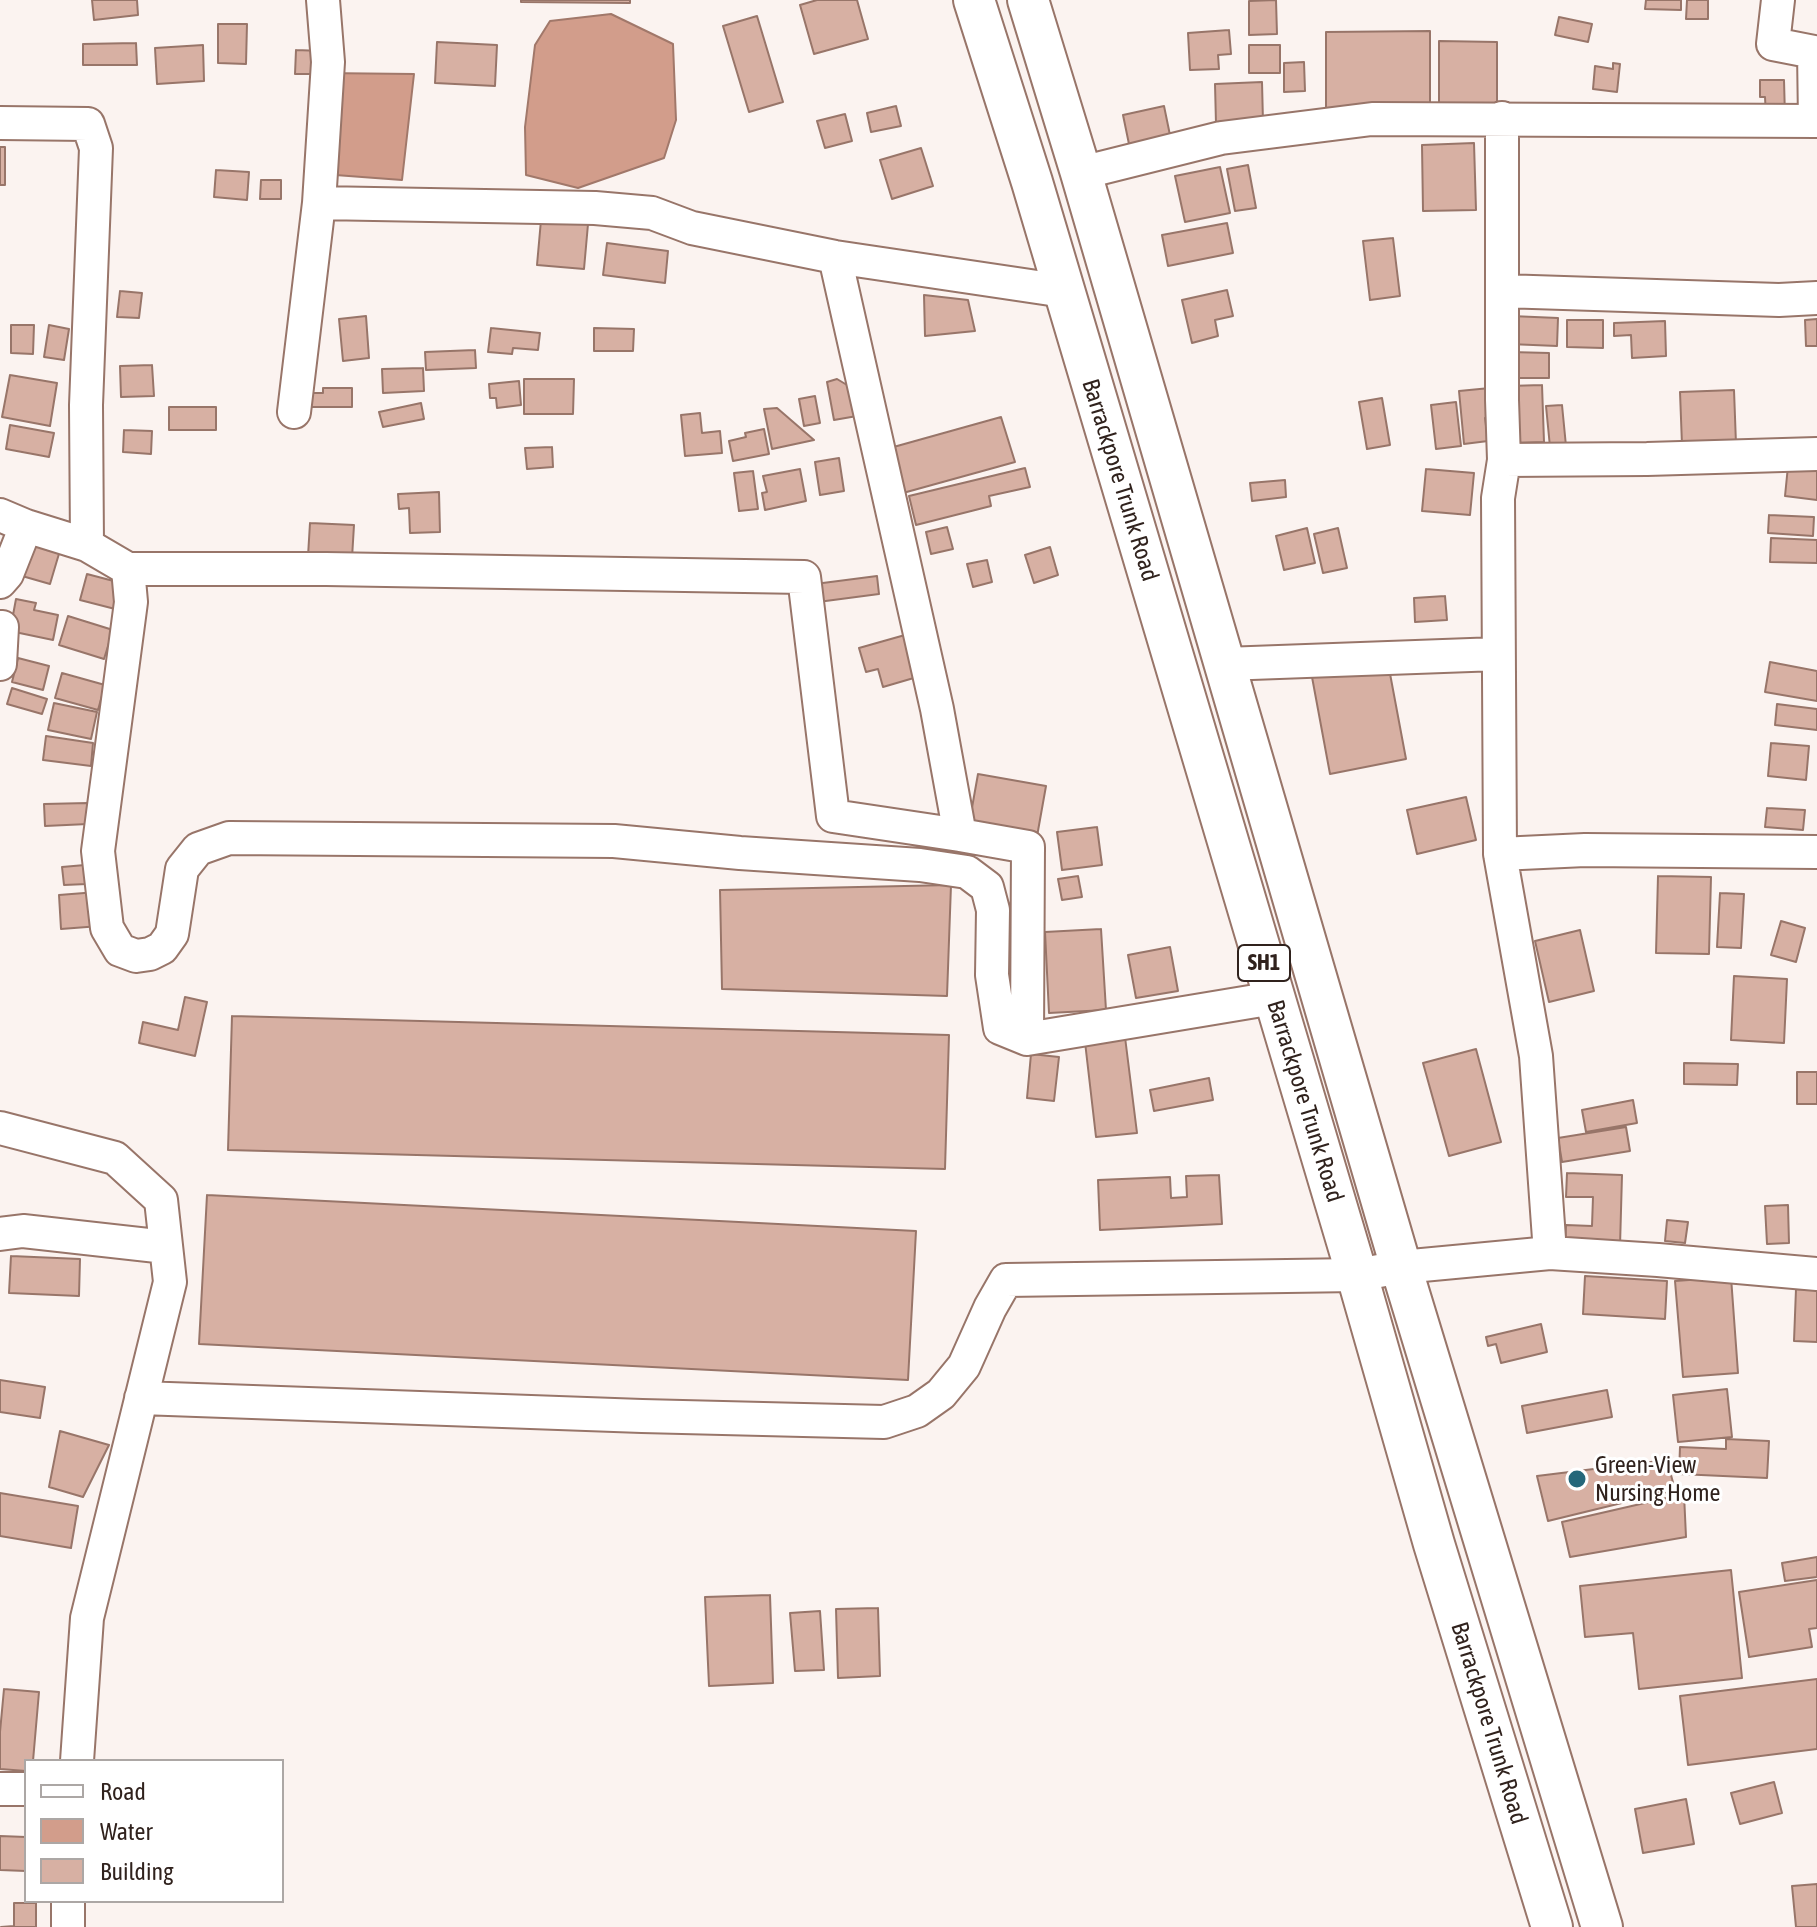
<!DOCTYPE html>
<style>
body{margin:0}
#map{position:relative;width:1817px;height:1927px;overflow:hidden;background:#fbf3f0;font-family:"Asap Condensed",sans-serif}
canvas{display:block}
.legend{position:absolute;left:24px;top:1759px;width:260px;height:144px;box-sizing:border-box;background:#fff;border:2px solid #aca7a5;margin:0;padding:10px 14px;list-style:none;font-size:24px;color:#30221d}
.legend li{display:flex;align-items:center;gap:16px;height:40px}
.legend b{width:40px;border:2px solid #aca7a5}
</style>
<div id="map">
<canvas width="1817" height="1927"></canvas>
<ul class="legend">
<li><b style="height:10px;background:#fff"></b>Road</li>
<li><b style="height:22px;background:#d29d8b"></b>Water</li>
<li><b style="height:22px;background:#d7b0a3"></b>Building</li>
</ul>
</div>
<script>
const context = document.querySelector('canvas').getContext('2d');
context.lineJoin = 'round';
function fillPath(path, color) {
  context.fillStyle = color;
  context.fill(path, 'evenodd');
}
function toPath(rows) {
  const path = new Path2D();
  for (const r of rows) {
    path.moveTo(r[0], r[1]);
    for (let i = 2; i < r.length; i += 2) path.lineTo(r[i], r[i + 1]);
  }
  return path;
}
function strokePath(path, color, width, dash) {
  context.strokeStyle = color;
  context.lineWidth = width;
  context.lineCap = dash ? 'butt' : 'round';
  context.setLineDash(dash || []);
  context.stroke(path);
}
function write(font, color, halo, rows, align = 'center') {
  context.font = font + ' "Asap Condensed",sans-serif';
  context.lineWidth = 6;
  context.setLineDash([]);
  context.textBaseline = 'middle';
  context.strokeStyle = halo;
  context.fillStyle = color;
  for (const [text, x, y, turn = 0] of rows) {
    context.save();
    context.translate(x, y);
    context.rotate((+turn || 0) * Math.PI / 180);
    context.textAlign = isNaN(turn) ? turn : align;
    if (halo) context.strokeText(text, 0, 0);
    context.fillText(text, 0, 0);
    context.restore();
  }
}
const water = toPath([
 [611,14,673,44,676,120,664,158,578,188,526,175,525,127,535,45,550,21,611,14],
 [321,73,414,74,402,180,322,174,321,73]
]);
const building = toPath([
 [92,0,137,0,138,15,94,20,92,0],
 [521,0,630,0,630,3,521,2,521,0],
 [817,0,857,0,868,39,814,54,800,5,817,0],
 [1276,0,1277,34,1249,35,1249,1,1276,0],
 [1646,0,1681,0,1681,10,1645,9,1646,0],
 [1687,0,1708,0,1708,19,1686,19,1687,0],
 [757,16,783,102,749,112,723,26,757,16],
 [1559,17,1592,24,1588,42,1555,35,1559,17],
 [218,24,247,24,246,64,218,63,218,24],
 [1229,30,1231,54,1218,55,1219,69,1190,70,1188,33,1229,30],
 [1430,31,1430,114,1326,115,1326,32,1430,31],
 [1439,41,1497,42,1497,108,1439,108,1439,41],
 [437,42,497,45,495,86,435,83,437,42],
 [136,43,137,65,83,65,83,44,136,43],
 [203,45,204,81,157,84,155,48,203,45],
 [1249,45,1280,45,1280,73,1249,73,1249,45],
 [296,50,322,51,321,74,295,74,296,50],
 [1304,62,1305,91,1284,92,1284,63,1304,62],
 [1613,63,1620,64,1617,92,1593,89,1595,66,1613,69,1613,63],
 [1760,80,1784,80,1785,117,1766,117,1765,97,1760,97,1760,80],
 [1262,82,1263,122,1216,124,1215,84,1262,82],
 [896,106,901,126,871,132,867,113,896,106],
 [1164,106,1171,140,1130,149,1123,115,1164,106],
 [845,114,852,141,825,148,817,121,845,114],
 [1474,143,1476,210,1423,211,1422,145,1474,143],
 [0,147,5,147,5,185,0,185,0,147],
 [921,148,933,186,892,199,880,160,921,148],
 [1248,165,1256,208,1235,211,1227,169,1248,165],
 [1220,167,1230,213,1185,222,1175,176,1220,167],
 [216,170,249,172,247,200,214,197,216,170],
 [261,180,281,180,281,199,260,199,261,180],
 [541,220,588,224,584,269,537,265,541,220],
 [1227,223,1233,253,1168,266,1162,235,1227,223],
 [1393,238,1400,296,1370,300,1363,241,1393,238],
 [607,243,668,251,665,283,603,275,607,243],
 [1227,290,1233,316,1215,320,1218,336,1192,343,1182,300,1227,290],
 [120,291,142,293,139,318,117,317,120,291],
 [924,295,968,300,975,331,925,336,924,295],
 [366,316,369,358,343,361,339,319,366,316],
 [1511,316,1558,318,1557,346,1509,344,1511,316],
 [1817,319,1817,346,1806,346,1805,320,1817,319],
 [1567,320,1603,320,1603,348,1567,347,1567,320],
 [1665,321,1666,356,1632,358,1631,335,1614,336,1614,323,1665,321],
 [11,325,34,325,33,354,11,353,11,325],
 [49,325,69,329,64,360,44,357,49,325],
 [491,328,540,333,538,350,513,348,512,354,488,352,491,328],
 [594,328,634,329,633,351,594,351,594,328],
 [475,350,476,368,426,370,425,352,475,350],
 [1510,352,1549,353,1549,378,1509,378,1510,352],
 [152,365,154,396,121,397,120,366,152,365],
 [423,368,424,391,383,393,382,369,423,368],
 [10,375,57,383,50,426,2,417,10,375],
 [524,379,574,379,573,414,524,414,524,379],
 [837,379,852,388,857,416,834,420,827,382,837,379],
 [519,381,521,405,497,408,496,398,490,398,489,384,519,381],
 [1542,385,1544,442,1511,443,1509,386,1542,385],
 [323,388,352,388,352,407,309,407,309,393,323,393,323,388],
 [1490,388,1493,417,1485,418,1488,441,1464,444,1459,391,1490,388],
 [1734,390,1736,444,1682,445,1680,392,1734,390],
 [815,396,820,423,804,426,799,399,815,396],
 [1382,398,1390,445,1367,449,1359,402,1382,398],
 [1456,402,1461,446,1436,449,1431,405,1456,402],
 [421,403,424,419,383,427,379,412,421,403],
 [1562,405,1566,446,1550,447,1546,406,1562,405],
 [169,407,216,407,216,430,169,430,169,407],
 [777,408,814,440,772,449,764,409,777,408],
 [700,413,702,433,720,431,722,453,685,456,681,415,700,413],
 [1001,417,1015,462,903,493,890,448,1001,417],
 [10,425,54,433,49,457,6,449,10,425],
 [764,429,769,454,733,461,729,441,746,437,745,433,764,429],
 [124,430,152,431,151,454,123,452,124,430],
 [552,447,553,467,527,469,525,448,552,447],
 [839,458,844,491,820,495,815,462,839,458],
 [1788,466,1817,469,1817,500,1785,496,1788,466],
 [1025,468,1030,487,989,496,991,506,916,525,909,496,1025,468],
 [800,469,806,501,765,510,762,493,767,492,763,476,800,469],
 [1426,469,1474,473,1470,515,1422,511,1426,469],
 [753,471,758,509,739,511,734,473,753,471],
 [1285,480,1286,497,1252,501,1250,483,1285,480],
 [439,492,440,532,410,533,409,508,399,509,398,494,439,492],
 [1769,515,1814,517,1813,536,1768,533,1769,515],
 [310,523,354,525,352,558,308,556,310,523],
 [947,527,953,549,931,554,926,532,947,527],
 [1307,528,1315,563,1284,570,1276,536,1307,528],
 [1338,528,1347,568,1323,573,1314,534,1338,528],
 [26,537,61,547,50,584,15,574,26,537],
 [1771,538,1817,540,1817,563,1770,562,1771,538],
 [1050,547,1058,575,1034,583,1025,555,1050,547],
 [987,560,992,582,973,587,967,564,987,560],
 [87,574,125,584,119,610,80,600,87,574],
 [877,576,879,594,818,602,815,584,877,576],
 [1445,596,1447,620,1415,622,1414,598,1445,596],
 [16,599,36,603,34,610,58,615,53,640,10,631,16,599],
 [68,616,113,630,104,659,59,645,68,616],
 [912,633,924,675,883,687,878,669,866,672,859,648,912,633],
 [18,658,49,666,43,690,12,682,18,658],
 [1770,662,1817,671,1817,701,1765,692,1770,662],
 [1388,663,1406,759,1330,774,1312,677,1388,663],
 [62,673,105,685,98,710,55,698,62,673],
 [12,688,47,699,42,714,7,704,12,688],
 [54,703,97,712,91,739,48,730,54,703],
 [1777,704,1817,709,1817,730,1775,725,1777,704],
 [46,736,93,743,91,766,43,760,46,736],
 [1771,743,1809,746,1806,780,1768,776,1771,743],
 [978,774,1046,786,1036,842,968,830,978,774],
 [1466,797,1476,840,1417,854,1407,810,1466,797],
 [88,803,88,824,45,826,44,804,88,803],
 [1767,808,1805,810,1803,830,1765,827,1767,808],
 [1097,827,1102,865,1062,870,1057,832,1097,827],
 [85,865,87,884,64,885,62,867,85,865],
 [1078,876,1082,897,1062,900,1058,879,1078,876],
 [1658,876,1711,877,1709,954,1656,953,1658,876],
 [951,885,947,996,722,989,720,890,951,885],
 [97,892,100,926,61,929,59,895,97,892],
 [1720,893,1744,894,1741,948,1717,947,1720,893],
 [1781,921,1805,928,1796,962,1771,955,1781,921],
 [1101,929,1106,1010,1049,1013,1045,932,1101,929],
 [1580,930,1594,991,1549,1002,1535,941,1580,930],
 [1170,947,1178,991,1136,998,1128,955,1170,947],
 [1734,976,1787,979,1784,1043,1731,1040,1734,976],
 [185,997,207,1002,195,1056,139,1043,143,1022,178,1030,185,997],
 [232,1016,949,1035,945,1169,228,1150,232,1016],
 [1125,1037,1137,1133,1096,1137,1085,1042,1125,1037],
 [1476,1049,1501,1142,1449,1156,1423,1063,1476,1049],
 [1031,1054,1059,1057,1054,1101,1027,1098,1031,1054],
 [1684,1063,1738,1064,1737,1085,1684,1084,1684,1063],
 [1797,1072,1817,1072,1817,1104,1797,1104,1797,1072],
 [1209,1078,1213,1100,1154,1111,1150,1090,1209,1078],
 [1633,1100,1637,1123,1586,1132,1582,1110,1633,1100],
 [1626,1127,1630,1151,1562,1162,1558,1138,1626,1127],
 [1567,1173,1622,1175,1620,1246,1565,1244,1566,1225,1592,1226,1593,1197,1566,1197,1567,1173],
 [1219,1175,1222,1224,1100,1230,1098,1180,1170,1177,1171,1198,1187,1197,1186,1176,1219,1175],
 [207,1195,916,1231,908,1380,199,1344,207,1195],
 [1788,1205,1789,1243,1767,1244,1765,1206,1788,1205],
 [1667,1220,1688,1222,1685,1243,1665,1241,1667,1220],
 [11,1256,80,1259,79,1296,9,1293,11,1256],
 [1585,1276,1667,1281,1665,1319,1583,1314,1585,1276],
 [1731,1277,1738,1373,1683,1377,1675,1281,1731,1277],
 [1796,1289,1817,1290,1817,1342,1794,1341,1796,1289],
 [1541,1324,1547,1352,1501,1363,1496,1344,1488,1346,1486,1337,1541,1324],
 [0,1380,45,1387,40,1418,0,1412,0,1380],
 [1727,1389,1732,1437,1678,1442,1673,1395,1727,1389],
 [1607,1390,1612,1417,1527,1433,1522,1406,1607,1390],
 [60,1431,109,1445,83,1497,49,1487,60,1431],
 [1726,1439,1769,1441,1767,1478,1679,1474,1680,1447,1726,1449,1726,1439],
 [1667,1460,1675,1490,1548,1521,1537,1476,1667,1460],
 [0,1493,78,1506,71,1548,0,1536,0,1493],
 [1684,1494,1686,1537,1570,1557,1562,1522,1684,1494],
 [1817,1557,1817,1577,1785,1581,1782,1563,1817,1557],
 [1731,1570,1742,1678,1639,1689,1633,1633,1585,1637,1580,1586,1731,1570],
 [1817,1580,1817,1628,1809,1629,1812,1647,1749,1657,1739,1592,1817,1580],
 [770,1595,773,1683,709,1686,705,1597,770,1595],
 [878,1608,880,1676,838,1678,836,1609,878,1608],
 [820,1611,824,1670,795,1671,790,1613,820,1611],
 [1817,1679,1817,1749,1688,1765,1680,1696,1817,1679],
 [4,1689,39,1692,33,1761,26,1761,26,1771,0,1769,0,1732,4,1689],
 [1774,1782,1782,1813,1740,1824,1731,1793,1774,1782],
 [1686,1799,1694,1844,1643,1853,1635,1809,1686,1799],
 [0,1836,26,1837,26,1871,0,1870,0,1836],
 [1817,1884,1817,1927,1796,1927,1792,1886,1817,1884],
 [14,1903,36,1903,36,1927,1,1927,14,1926,14,1903]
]);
const minor = toPath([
 [323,0,328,62,319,203,595,208,652,213,692,228,835,257,1064,291],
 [1778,0,1773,44,1814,52,1815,121],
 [1502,118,1502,400,1504,460,1498,498,1500,854,1536,1056,1550,1253],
 [0,123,88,124,96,148,86,405,87,545],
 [1081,173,1221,138,1372,119,1817,121],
 [835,257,937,709,960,835,1028,847,1027,1039],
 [1502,291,1779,300,1817,298],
 [294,412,319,203],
 [1504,460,1647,459,1817,454],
 [0,515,26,526,87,545,128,569,131,602,98,851,107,928,120,950,136,956,150,954,162,948,172,934,182,869,198,849,229,838,614,841,740,853,920,865,967,872,987,887,993,910,992,975,1000,1028,1027,1039,1274,998],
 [128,569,326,569,804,577,833,816,960,835],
 [0,582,7,574,26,526],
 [0,664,2,627],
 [1224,664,1498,654],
 [1500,854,1585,850,1817,852],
 [0,1128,115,1158,161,1200,170,1282,87,1618,77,1761],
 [0,1234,23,1231,166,1247],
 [141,1398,642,1416,884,1422,917,1411,941,1394,964,1366,990,1308,1006,1280,1357,1275,1401,1267,1550,1253,1658,1260,1817,1274],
 [0,1789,26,1789],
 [68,1927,68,1901]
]);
const major = toPath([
 [974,0,1032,182,1357,1275,1434,1544,1552,1927],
 [1028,0,1081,173,1401,1267,1602,1927]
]);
const markers = [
 [1577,1479,10,"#25677a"]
];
const shields = [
 [1264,963,52]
];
const shieldNames = [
 ["SH1",1264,963]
];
const streetNames = [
 ["Barrackpore Trunk Road",1120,480,73],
 ["Barrackpore Trunk Road",1305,1101,73],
 ["Barrackpore Trunk Road",1489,1723,73]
];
const poiNames = [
 ["Green-View",1595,1465],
 ["Nursing Home",1595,1493]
];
fillPath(water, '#d29d8b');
strokePath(water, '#a1786a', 2);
fillPath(building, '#d7b0a3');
strokePath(building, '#987569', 2);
strokePath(minor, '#987569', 36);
strokePath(major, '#987569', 44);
strokePath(minor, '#fff', 32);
strokePath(major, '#fff', 40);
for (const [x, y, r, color] of markers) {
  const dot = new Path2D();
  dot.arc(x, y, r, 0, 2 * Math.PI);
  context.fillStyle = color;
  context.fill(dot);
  strokePath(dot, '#fff', 3);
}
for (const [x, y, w] of shields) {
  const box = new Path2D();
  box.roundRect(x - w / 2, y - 18, w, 36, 6);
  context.fillStyle = '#fff';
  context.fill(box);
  strokePath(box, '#30221d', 2);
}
write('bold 22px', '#30221d', null, shieldNames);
write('24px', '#30221d', '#fff', streetNames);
write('24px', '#30221d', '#fff', poiNames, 'left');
</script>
